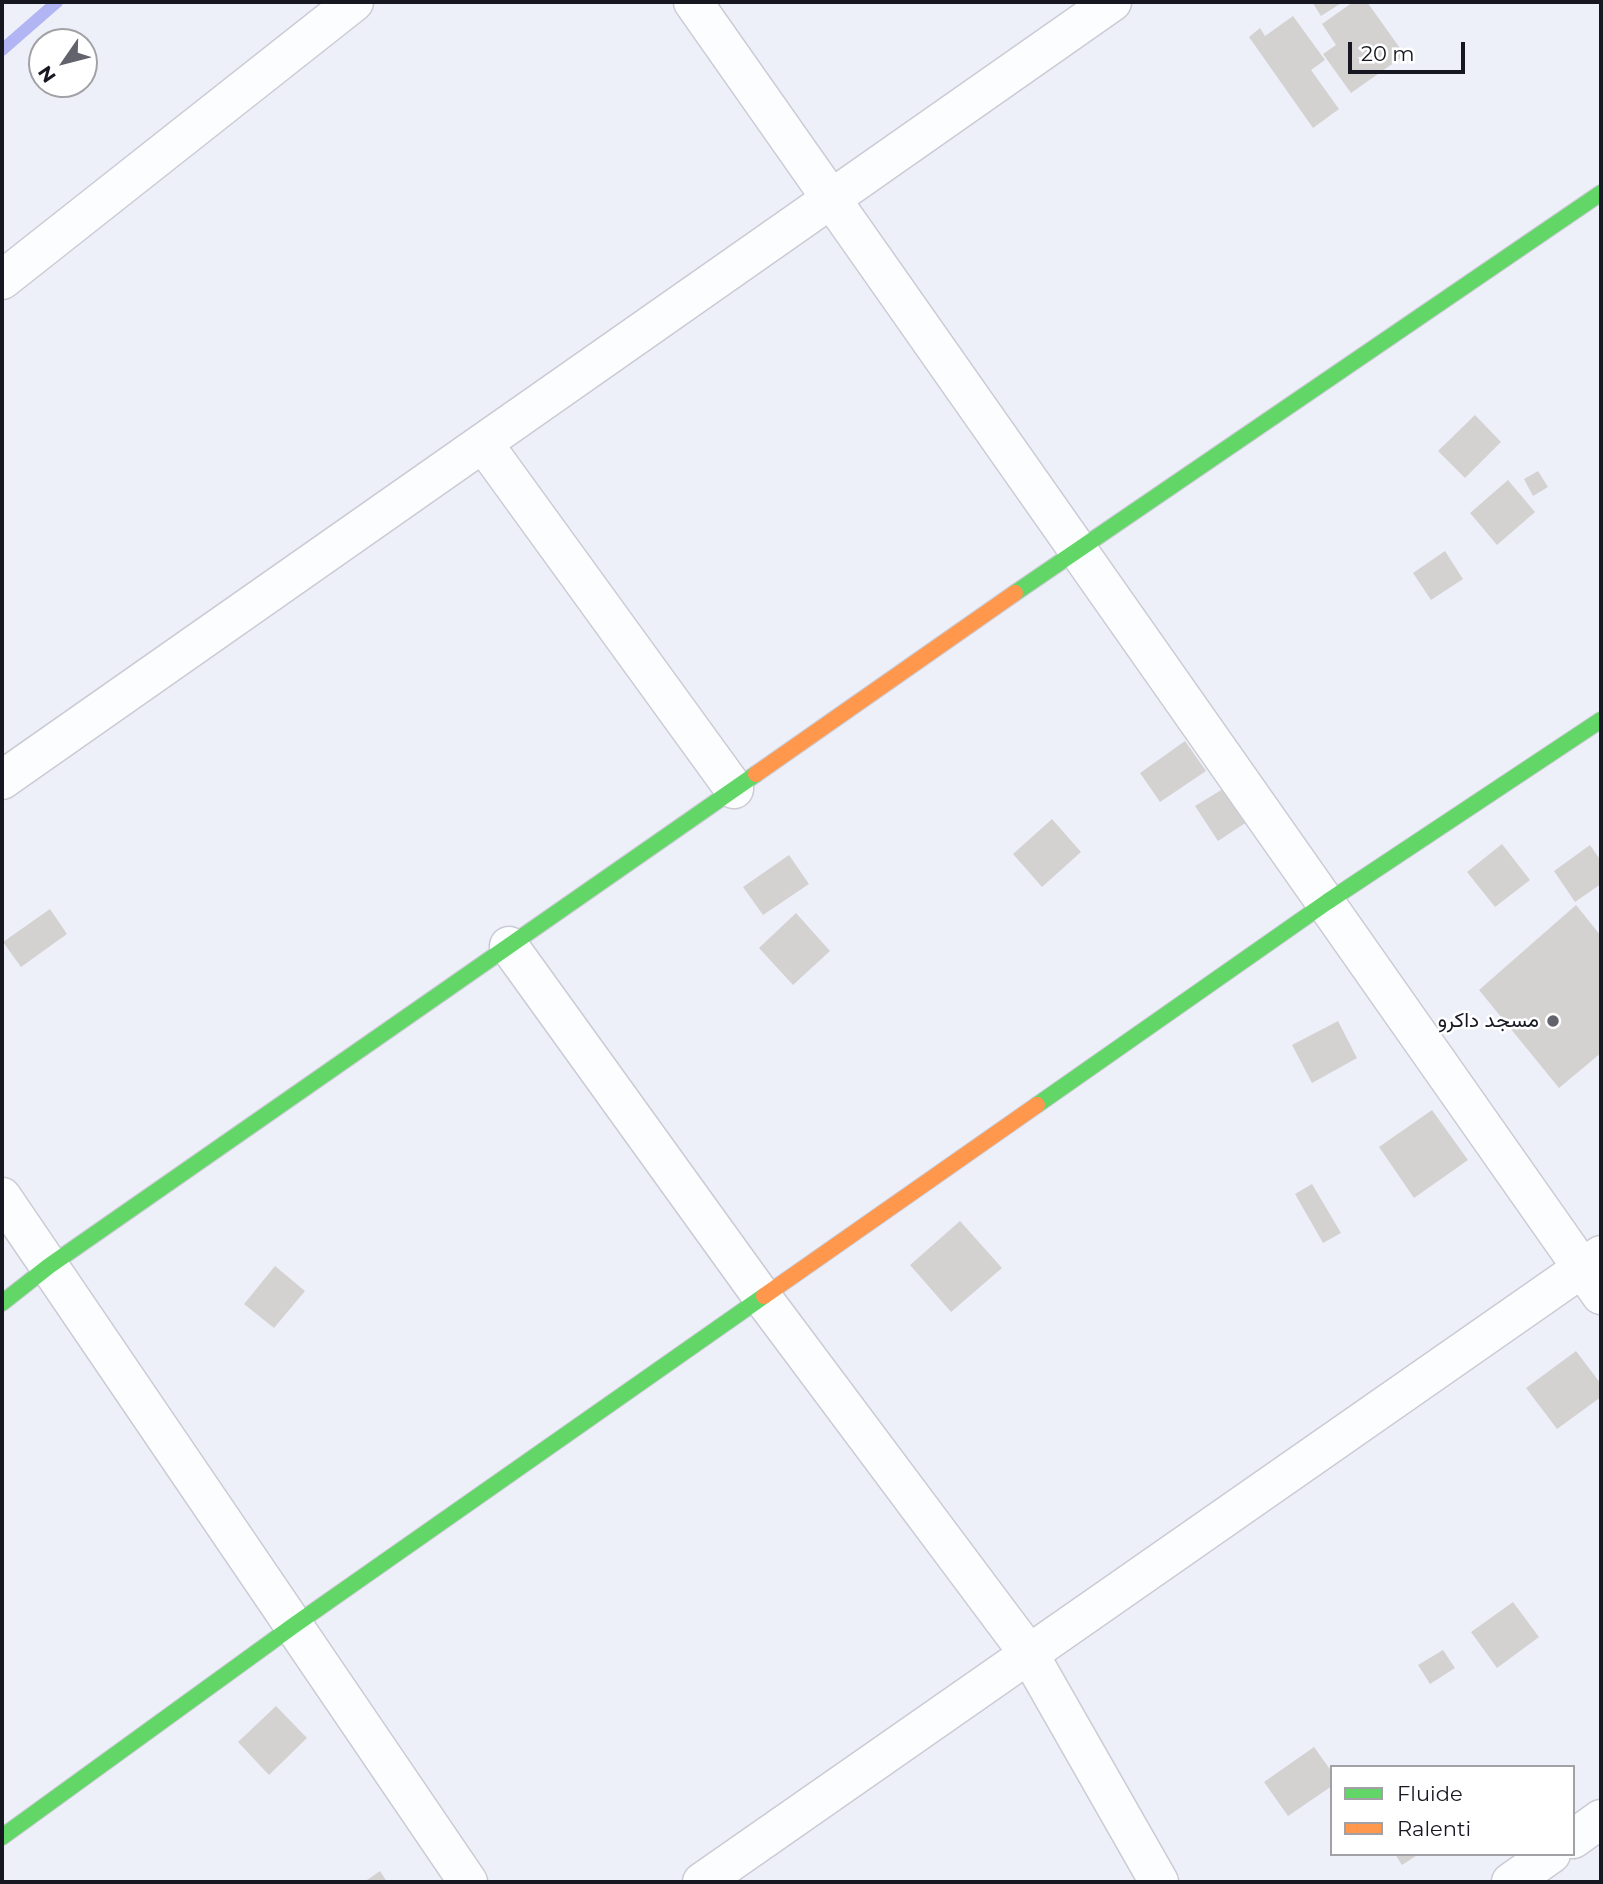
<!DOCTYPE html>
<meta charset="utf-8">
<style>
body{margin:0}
#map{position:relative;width:1603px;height:1884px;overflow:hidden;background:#eef0f9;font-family:Montserrat,sans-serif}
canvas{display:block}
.frame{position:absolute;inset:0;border:4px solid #171721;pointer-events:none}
.legend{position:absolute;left:1330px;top:1765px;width:245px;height:91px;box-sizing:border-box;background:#fff;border:2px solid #a2a2a6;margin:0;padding:9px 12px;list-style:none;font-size:21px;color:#171721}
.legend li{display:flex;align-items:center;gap:14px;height:35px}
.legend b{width:35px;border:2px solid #a2a2a6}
.north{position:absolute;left:28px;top:28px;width:70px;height:70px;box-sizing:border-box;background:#fff;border:2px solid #a2a2a6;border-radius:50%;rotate:235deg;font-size:19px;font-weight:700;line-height:28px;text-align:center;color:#171721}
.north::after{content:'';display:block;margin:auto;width:24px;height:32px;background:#62636d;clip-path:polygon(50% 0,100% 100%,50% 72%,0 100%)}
.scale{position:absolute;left:1348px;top:42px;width:117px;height:32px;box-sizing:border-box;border:4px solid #171721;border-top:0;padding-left:9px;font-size:21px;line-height:24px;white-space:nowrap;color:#171721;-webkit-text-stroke:5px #fff;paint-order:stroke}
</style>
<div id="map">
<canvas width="1603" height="1884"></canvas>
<div class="frame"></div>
<ul class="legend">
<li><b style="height:9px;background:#63d668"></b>Fluide</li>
<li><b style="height:9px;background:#ff974d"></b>Ralenti</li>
</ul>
<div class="north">N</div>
<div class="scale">20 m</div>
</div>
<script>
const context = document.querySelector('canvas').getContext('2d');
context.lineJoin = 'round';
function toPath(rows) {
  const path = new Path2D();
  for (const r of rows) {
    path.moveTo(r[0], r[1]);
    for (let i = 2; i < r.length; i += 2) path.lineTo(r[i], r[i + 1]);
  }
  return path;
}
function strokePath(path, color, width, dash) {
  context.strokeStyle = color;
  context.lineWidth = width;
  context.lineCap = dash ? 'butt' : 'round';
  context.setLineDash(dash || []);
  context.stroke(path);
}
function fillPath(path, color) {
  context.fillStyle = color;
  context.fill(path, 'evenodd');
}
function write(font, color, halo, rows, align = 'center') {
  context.font = font + ' Montserrat,Vazirmatn,sans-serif';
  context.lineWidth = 5;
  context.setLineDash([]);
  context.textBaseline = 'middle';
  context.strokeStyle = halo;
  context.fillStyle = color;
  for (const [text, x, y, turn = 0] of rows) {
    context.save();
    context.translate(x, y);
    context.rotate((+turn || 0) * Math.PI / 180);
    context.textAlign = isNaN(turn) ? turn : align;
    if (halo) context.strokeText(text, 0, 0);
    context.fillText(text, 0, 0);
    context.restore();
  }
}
const stream = toPath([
 [2,50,57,2]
]);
const building = toPath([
 [1312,2,1343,2,1321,16],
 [1353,2,1367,2,1405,55,1351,93,1323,54,1336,45,1322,24],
 [1293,16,1325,60,1311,70,1339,109,1313,128,1249,37,1260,28,1265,36],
 [1475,415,1501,442,1465,478,1438,451],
 [1538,471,1548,487,1533,496,1524,479],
 [1508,480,1535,512,1497,545,1470,513],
 [1445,551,1463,579,1431,600,1413,573],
 [1185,741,1206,771,1160,802,1140,773],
 [1231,784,1253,818,1218,841,1195,806],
 [1052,819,1081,852,1042,887,1013,854],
 [1502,844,1530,880,1495,907,1467,872],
 [1590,845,1601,861,1601,884,1575,902,1554,871],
 [789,855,809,884,763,915,743,887],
 [1576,905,1601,936,1601,1053,1559,1088,1479,990],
 [50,909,67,934,21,967,3,942],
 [796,913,830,951,793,985,759,948],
 [1338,1021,1357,1058,1312,1083,1292,1045],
 [1432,1110,1468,1160,1414,1198,1379,1147],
 [1312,1184,1341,1233,1323,1243,1295,1194],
 [960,1221,1002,1268,951,1312,910,1265],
 [275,1266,305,1291,274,1328,244,1304],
 [1576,1351,1601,1384,1601,1397,1557,1429,1526,1388],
 [1513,1602,1539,1637,1497,1668,1471,1632],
 [1443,1650,1455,1668,1430,1684,1418,1665],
 [276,1706,307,1738,269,1775,238,1742],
 [1314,1747,1332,1772,1332,1786,1288,1816,1264,1782],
 [1395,1854,1419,1854,1402,1865],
 [380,1871,387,1882,364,1882]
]);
const street = toPath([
 [693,2,1601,1295],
 [2,280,354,2],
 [483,443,734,789],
 [2,780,1112,2],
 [509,946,762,1297,1029,1654,1159,1882],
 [2,1197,468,1882],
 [1573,1839,1601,1819],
 [702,1882,1601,1255],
 [1511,1882,1551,1854]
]);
const fast = toPath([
 [1015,593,1601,193],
 [1037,1105,1327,902,1601,720],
 [2,1303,49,1266,756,774],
 [2,1837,293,1626,764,1296]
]);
const slow = toPath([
 [756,774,1015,593],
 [764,1296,1037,1105]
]);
const markers = [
 [1553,1021,7,"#62636d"]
];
const poiNames = [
 ["مسجد داكرو",1539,1021]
];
strokePath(stream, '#b2b5f4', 12);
fillPath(building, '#d4d1d1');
strokePath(street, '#cacbd4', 41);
strokePath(fast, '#cacbd4', 18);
strokePath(slow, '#cacbd4', 18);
strokePath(street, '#fcfdfe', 38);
strokePath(fast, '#63d668', 16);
strokePath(slow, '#ff974d', 16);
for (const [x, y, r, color] of markers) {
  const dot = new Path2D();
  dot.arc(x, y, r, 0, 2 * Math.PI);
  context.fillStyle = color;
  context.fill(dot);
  strokePath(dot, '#fff', 2.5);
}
write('21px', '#171721', '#fff', poiNames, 'right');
</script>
